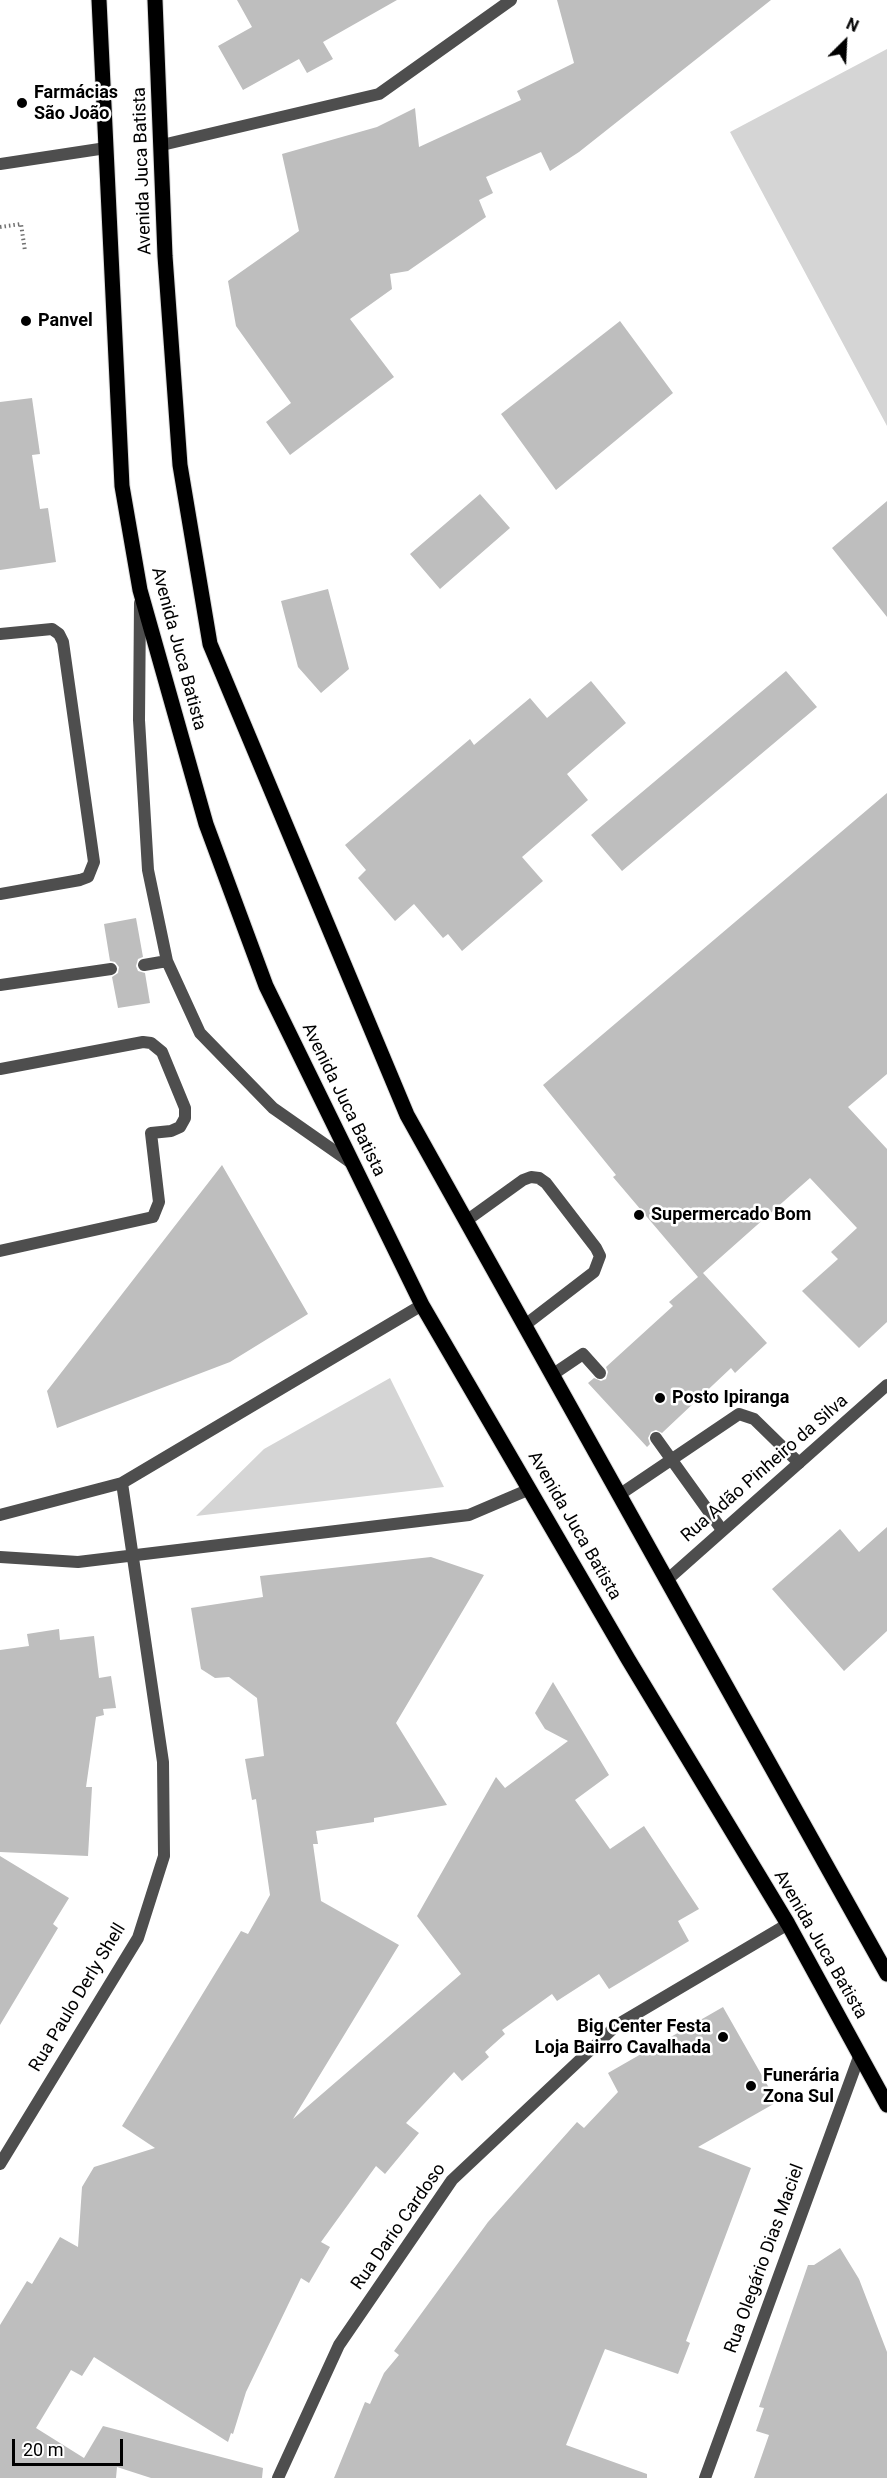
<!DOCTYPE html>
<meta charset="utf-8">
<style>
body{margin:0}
#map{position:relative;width:887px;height:2478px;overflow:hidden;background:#fff;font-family:Roboto,sans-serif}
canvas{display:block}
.north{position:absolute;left:815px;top:12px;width:60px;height:60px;-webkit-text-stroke:4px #fff;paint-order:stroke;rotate:24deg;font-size:16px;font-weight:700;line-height:24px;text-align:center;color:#000}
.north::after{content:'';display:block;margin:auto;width:21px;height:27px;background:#000;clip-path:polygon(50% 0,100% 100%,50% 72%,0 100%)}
.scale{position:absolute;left:12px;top:2439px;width:111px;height:27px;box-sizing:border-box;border:3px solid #000;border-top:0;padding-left:8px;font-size:18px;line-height:21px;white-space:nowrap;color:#000;-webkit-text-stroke:4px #fff;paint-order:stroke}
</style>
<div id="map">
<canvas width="887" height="2478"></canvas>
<div class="north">N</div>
<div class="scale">20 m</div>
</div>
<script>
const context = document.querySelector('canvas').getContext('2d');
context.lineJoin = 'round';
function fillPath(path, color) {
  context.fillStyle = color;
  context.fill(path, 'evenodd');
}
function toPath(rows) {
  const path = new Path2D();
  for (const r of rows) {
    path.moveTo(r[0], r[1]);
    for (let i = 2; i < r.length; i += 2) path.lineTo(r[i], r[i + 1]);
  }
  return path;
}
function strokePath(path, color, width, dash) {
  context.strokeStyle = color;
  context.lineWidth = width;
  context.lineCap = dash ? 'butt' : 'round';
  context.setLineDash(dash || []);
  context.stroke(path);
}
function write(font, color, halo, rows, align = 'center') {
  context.font = font + ' Roboto,sans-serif';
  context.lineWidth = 5;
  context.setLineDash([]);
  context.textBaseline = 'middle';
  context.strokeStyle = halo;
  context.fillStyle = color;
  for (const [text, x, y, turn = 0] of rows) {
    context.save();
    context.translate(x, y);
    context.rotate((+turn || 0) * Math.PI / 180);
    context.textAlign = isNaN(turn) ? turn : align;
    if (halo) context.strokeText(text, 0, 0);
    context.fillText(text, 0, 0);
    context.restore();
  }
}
const green = toPath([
 [887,49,887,426,730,132],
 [390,1378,444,1487,196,1516,264,1449]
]);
const building = toPath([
 [237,0,397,0,323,42,333,59,307,73,299,59,243,90,218,46,252,27],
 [557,0,771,0,579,152,550,171,541,152,486,177,493,193,479,200,486,217,408,271,390,274,392,289,350,319,394,377,290,455,266,422,291,403,236,326,228,281,299,231,282,154,377,127,415,108,419,147,521,100,517,91,574,63],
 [620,321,673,393,556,490,501,414],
 [32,398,40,454,32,455,40,509,48,508,56,562,0,570,0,402],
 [480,494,510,528,440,589,410,554],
 [887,501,887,617,832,548],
 [328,589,349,669,321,693,298,667,281,601],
 [786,671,817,707,622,871,591,835],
 [591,681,626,723,567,774,588,800,522,857,543,881,462,951,448,934,443,938,414,904,395,921,358,878,366,870,345,845,470,739,474,745,530,698,547,718],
 [887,793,887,1074,848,1107,887,1149,887,1322,859,1348,802,1291,838,1259,831,1252,857,1228,810,1178,703,1273,767,1343,735,1373,731,1368,662,1433,656,1430,651,1432,648,1438,650,1444,647,1447,588,1383,594,1378,601,1381,606,1379,608,1372,606,1367,673,1306,669,1302,698,1277,613,1177,616,1175,543,1085],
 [136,918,143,957,138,959,136,966,138,971,145,973,150,1003,118,1008,112,977,118,973,119,967,115,962,110,961,104,924],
 [222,1165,308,1314,230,1362,57,1428,47,1391],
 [887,1527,887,1631,844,1671,772,1589,840,1529,859,1552],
 [431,1557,484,1575,396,1723,447,1805,374,1818,374,1822,316,1831,318,1844,313,1844,321,1901,399,1945,293,2119,461,1974,417,1916,496,1777,505,1788,568,1741,545,1729,535,1713,553,1682,609,1775,575,1800,610,1849,644,1826,699,1909,678,1921,689,1941,609,1989,599,1974,557,2001,552,1994,502,2030,505,2034,485,2052,489,2057,462,2081,454,2072,406,2123,419,2133,385,2174,376,2166,321,2242,330,2247,309,2283,301,2278,246,2392,233,2434,231,2433,228,2442,94,2357,82,2376,71,2370,36,2428,84,2458,103,2426,263,2468,262,2478,151,2478,117,2467,116,2478,0,2478,0,2325,27,2281,32,2284,60,2237,78,2247,82,2187,94,2167,155,2148,122,2126,241,1931,248,1934,270,1895,256,1799,252,1800,245,1759,264,1756,257,1698,229,1677,215,1678,201,1669,191,1608,263,1597,260,1576],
 [59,1629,60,1640,94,1636,99,1678,111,1676,116,1708,103,1709,104,1715,96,1717,86,1787,92,1787,88,1856,0,1852,0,1650,29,1646,27,1634],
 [0,1856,69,1898,53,1924,58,1928,0,2025],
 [723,2007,777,2102,698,2147,751,2168,686,2341,690,2343,678,2374,605,2349,566,2445,647,2474,647,2478,334,2478,365,2402,370,2404,384,2373,399,2355,394,2351,488,2222,577,2122,584,2128,618,2092,608,2073],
 [840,2248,859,2279,887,2352,887,2478,754,2478,769,2435,756,2431,764,2408,759,2407,808,2265,814,2265]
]);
const path = toPath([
 [0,227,21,224,25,251]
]);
const service = toPath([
 [140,603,139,720,148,870,167,961,200,1033,273,1108,353,1164],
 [0,634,52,629,59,634,63,642,94,862,88,877,80,880,0,894],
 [144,965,167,961],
 [0,985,111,969],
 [0,1069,143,1042,151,1043,162,1052,185,1108,185,1118,180,1127,171,1131,151,1133,159,1202,153,1217,0,1251],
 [466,1221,523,1180,531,1177,539,1178,546,1183,596,1248,600,1256,594,1272,525,1325],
 [552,1375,583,1354,600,1373],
 [656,1438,722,1530],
 [619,1495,739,1414,754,1419,799,1463]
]);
const minor = toPath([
 [162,145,379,94,511,0],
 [0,1515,122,1483,422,1305],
 [0,1557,78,1562,469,1515,530,1489],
 [667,1580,887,1385],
 [0,2164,138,1938,164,1856,163,1762,122,1483],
 [278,2478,339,2345,452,2180,617,2025,788,1924],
 [705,2478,860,2054]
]);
const tertiary = toPath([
 [0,164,106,148]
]);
const primary = toPath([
 [99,0,122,486,140,590,206,824,266,986,422,1305,628,1659,788,1924,887,2105],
 [155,0,165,256,180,465,210,644,407,1115,887,1974]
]);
const markers = [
 [22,103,6,"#000"],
 [26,321,6,"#000"],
 [639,1215,6,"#000"],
 [660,1398,6,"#000"],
 [723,2037,6,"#000"],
 [751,2086,6,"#000"]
];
const poiNames = [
 ["Farmácias",34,93],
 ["São João",34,114],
 ["Panvel",38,321],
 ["Supermercado Bom",651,1215],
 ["Posto Ipiranga",672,1398],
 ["Big Center Festa",711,2027,"right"],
 ["Loja Bairro Cavalhada",711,2048,"right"],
 ["Funerária",763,2076],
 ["Zona Sul",763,2097]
];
const streetNames = [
 ["Avenida Juca Batista",143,171,-92],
 ["Avenida Juca Batista",178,649,75],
 ["Avenida Juca Batista",343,1100,64],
 ["Rua Adão Pinheiro da Silva",765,1469,-41],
 ["Avenida Juca Batista",574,1526,60],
 ["Avenida Juca Batista",820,1945,60],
 ["Rua Paulo Derly Shell",78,1998,-59],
 ["Rua Dario Cardoso",399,2227,-55],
 ["Rua Olegário Dias Maciel",765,2259,-70]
];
fillPath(green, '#d5d5d5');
fillPath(building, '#bebebe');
strokePath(primary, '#dbdbdb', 17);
strokePath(path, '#707070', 4, [1.5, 3]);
strokePath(service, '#4e4e4e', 12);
strokePath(minor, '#4e4e4e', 12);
strokePath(tertiary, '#4e4e4e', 12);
strokePath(primary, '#000', 15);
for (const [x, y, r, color] of markers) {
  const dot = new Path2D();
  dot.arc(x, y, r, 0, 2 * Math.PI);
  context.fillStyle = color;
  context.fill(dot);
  strokePath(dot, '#fff', 2);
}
write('bold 18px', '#000', '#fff', poiNames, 'left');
write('18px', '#000', '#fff', streetNames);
</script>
